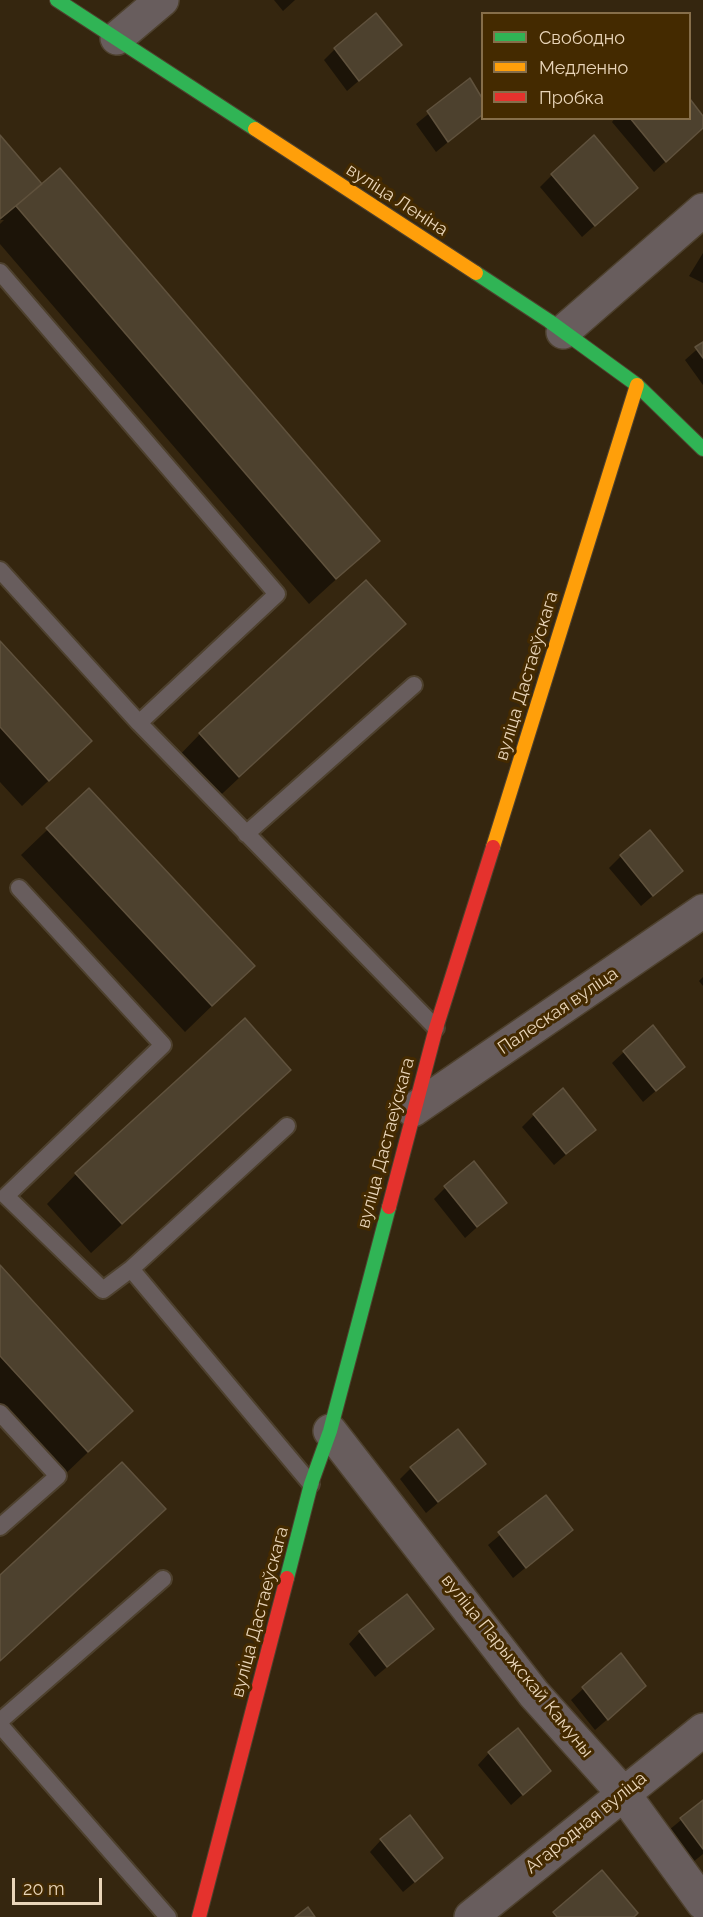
<!DOCTYPE html>
<meta charset="utf-8">
<style>
body{margin:0}
#map{position:relative;width:703px;height:1917px;overflow:hidden;background:#35260f;font-family:Raleway,sans-serif}
canvas{display:block}
.legend{position:absolute;left:481px;top:12px;width:210px;height:108px;box-sizing:border-box;background:#442a00;border:2px solid #866e4a;margin:0;padding:8px 10px;list-style:none;font-size:18px;color:#e9d5b9}
.legend li{display:flex;align-items:center;gap:12px;height:30px}
.legend b{width:30px;border:2px solid #866e4a}
.scale{position:absolute;left:12px;top:1878px;width:90px;height:27px;box-sizing:border-box;border:3px solid #e9d5b9;border-top:0;padding-left:8px;font-size:18px;line-height:21px;white-space:nowrap;color:#e9d5b9;-webkit-text-stroke:4px #442a00;paint-order:stroke}
</style>
<div id="map">
<canvas width="703" height="1917"></canvas>
<ul class="legend">
<li><b style="height:8px;background:#30b455"></b>Свободно</li>
<li><b style="height:8px;background:#ff9f0a"></b>Медленно</li>
<li><b style="height:8px;background:#e5322d"></b>Пробка</li>
</ul>
<div class="scale">20 m</div>
</div>
<script>
const context = document.querySelector('canvas').getContext('2d');
context.lineJoin = 'round';
function fillPath(path, color) {
  context.fillStyle = color;
  context.fill(path, 'evenodd');
}
function toPath(rows) {
  const path = new Path2D();
  for (const r of rows) {
    path.moveTo(r[0], r[1]);
    for (let i = 2; i < r.length; i += 2) path.lineTo(r[i], r[i + 1]);
  }
  return path;
}
function strokePath(path, color, width, dash) {
  context.strokeStyle = color;
  context.lineWidth = width;
  context.lineCap = dash ? 'butt' : 'round';
  context.setLineDash(dash || []);
  context.stroke(path);
}
function write(font, color, halo, rows, align = 'center') {
  context.font = font + ' Raleway,sans-serif';
  context.lineWidth = 6;
  context.setLineDash([]);
  context.textBaseline = 'middle';
  context.strokeStyle = halo;
  context.fillStyle = color;
  for (const [text, x, y, turn = 0] of rows) {
    context.save();
    context.translate(x, y);
    context.rotate((+turn || 0) * Math.PI / 180);
    context.textAlign = isNaN(turn) ? turn : align;
    if (halo) context.strokeText(text, 0, 0);
    context.fillText(text, 0, 0);
    context.restore();
  }
}
const shadow = toPath([
 [274,0,295,0,283,11],
 [400,45,347,91,324,60,335,49],
 [469,81,482,101,482,114,436,152,416,124],
 [690,102,703,118,703,127,654,172,612,122,615,118,690,118],
 [0,138,39,184,378,541,309,604,0,244,0,224,4,220,0,220],
 [552,175,624,199,582,237,540,187],
 [703,253,703,283,689,276],
 [703,344,703,385,685,360],
 [404,624,209,806,171,764,200,734],
 [0,643,90,741,22,806,0,782],
 [89,790,253,966,185,1032,21,855],
 [621,856,681,871,641,906,609,868],
 [703,977,703,986,699,981],
 [624,1052,683,1067,643,1102,612,1063],
 [289,1070,91,1253,47,1204,76,1174],
 [534,1115,594,1130,554,1165,522,1127],
 [445,1188,505,1202,465,1238,434,1199],
 [0,1268,131,1411,61,1478,0,1411],
 [484,1464,426,1513,400,1479,411,1468],
 [546,1497,571,1530,513,1578,488,1545],
 [134,1538,0,1662,0,1577],
 [432,1629,375,1677,349,1644,360,1632],
 [620,1655,633,1697,595,1730,571,1700],
 [489,1753,549,1771,511,1805,478,1765],
 [703,1802,703,1854,693,1862,669,1830],
 [381,1840,429,1870,403,1892,370,1852]
]);
const building = toPath([
 [376,13,402,45,359,81,334,48,376,13],
 [470,78,482,98,482,115,448,142,427,111,470,78],
 [690,99,703,116,703,128,666,162,630,118,690,118,690,99],
 [0,135,42,184,0,219,0,135],
 [594,135,638,188,595,226,551,174,594,135],
 [60,168,380,541,336,579,16,206,60,168],
 [703,342,703,358,695,347,703,342],
 [366,580,406,624,239,777,199,733,366,580],
 [0,641,92,741,49,781,0,727,0,641],
 [89,788,255,966,212,1006,46,828,89,788],
 [650,830,683,871,653,896,620,855,650,830],
 [245,1018,291,1070,122,1224,75,1173,245,1018],
 [653,1025,685,1067,656,1091,623,1051,653,1025],
 [563,1088,596,1130,566,1154,533,1114,563,1088],
 [474,1161,507,1203,477,1227,444,1186,474,1161],
 [0,1265,133,1411,88,1452,0,1356,0,1265],
 [458,1429,486,1464,438,1502,410,1467,458,1429],
 [122,1462,166,1509,0,1661,0,1575,122,1462],
 [546,1495,573,1530,526,1568,498,1532,546,1495],
 [407,1594,434,1629,387,1667,359,1631,407,1594],
 [621,1653,646,1686,608,1720,582,1687,621,1653],
 [518,1728,551,1771,523,1795,488,1752,518,1728],
 [703,1800,703,1849,680,1818,703,1800],
 [410,1815,443,1858,415,1882,380,1839,410,1815],
 [602,1870,638,1913,634,1917,557,1917,553,1912,602,1870],
 [308,1907,315,1917,295,1917,308,1907]
]);
const lane = toPath([
 [0,272,277,594,139,723,436,1028],
 [0,570,139,723],
 [246,834,414,685],
 [19,888,163,1045,6,1196,103,1290,131,1269],
 [287,1126,131,1269,311,1484],
 [0,1413,58,1476,0,1527],
 [0,1721,163,1579],
 [0,1725,168,1917]
]);
const street = toPath([
 [117,38,162,0],
 [563,332,703,210],
 [413,1110,703,911],
 [330,1431,534,1694,623,1793,703,1903],
 [471,1917,703,1730]
]);
const fast = toPath([
 [57,0,255,129],
 [476,273,549,321,637,385,703,449],
 [287,1578,311,1484,330,1431,389,1207]
]);
const slow = toPath([
 [255,129,476,273],
 [493,847,637,385]
]);
const jam = toPath([
 [389,1207,436,1028,493,847],
 [199,1917,287,1578]
]);
const streetNames = [
 ["вуліца Леніна",397,200,33],
 ["вуліца Дастаеўскага",527,676,-73],
 ["Палеская вуліца",558,1011,-34],
 ["вуліца Дастаеўскага",386,1143,-75],
 ["вуліца Дастаеўскага",260,1612,-75],
 ["вуліца Парыжскай Камуны",517,1666,51],
 ["Агародная вуліца",586,1823,-39]
];
fillPath(shadow, '#0007');
fillPath(building, '#4d412e');
strokePath(building, '#60523d', 1.5);
strokePath(lane, '#4e412e', 20);
strokePath(street, '#4e412e', 36);
strokePath(fast, '#4e412e', 16);
strokePath(slow, '#4e412e', 16);
strokePath(jam, '#4e412e', 16);
strokePath(lane, '#685d5d', 16);
strokePath(street, '#685d5d', 33);
strokePath(fast, '#30b455', 14);
strokePath(slow, '#ff9f0a', 14);
strokePath(jam, '#e5322d', 14);
write('18px', '#e9d5b9', '#442a00', streetNames);
</script>
